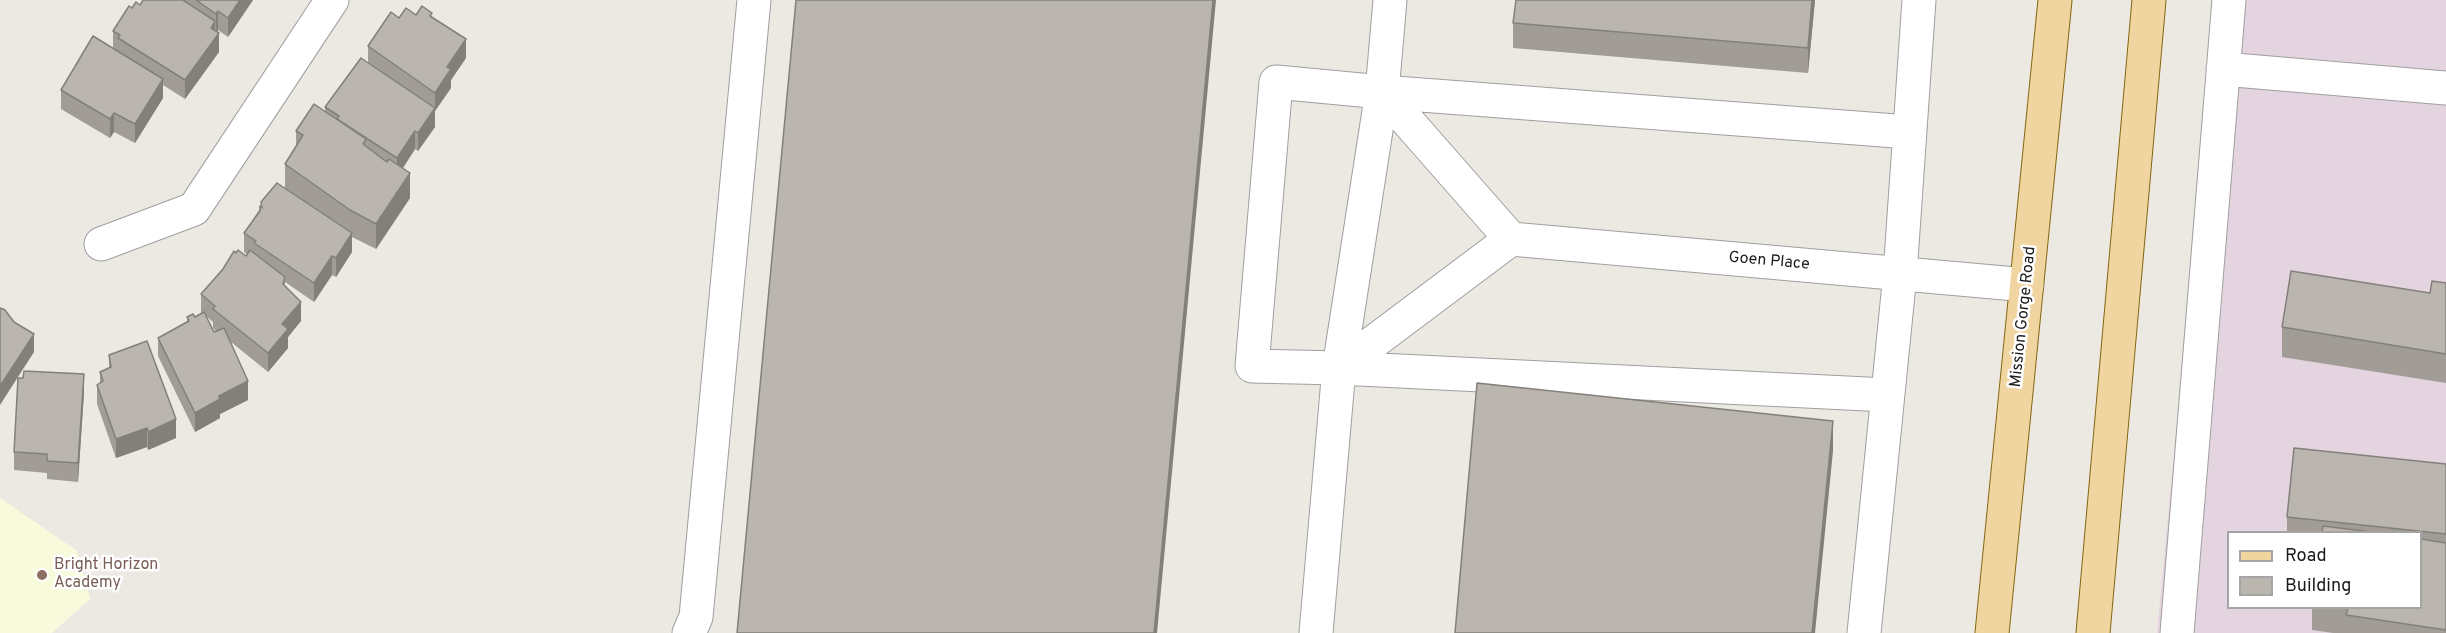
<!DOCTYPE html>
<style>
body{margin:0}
#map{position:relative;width:2446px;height:633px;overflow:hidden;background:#ece9e2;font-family:Overpass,sans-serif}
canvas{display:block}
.legend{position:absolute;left:2227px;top:531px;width:195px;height:78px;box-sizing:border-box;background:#fff;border:2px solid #a4a4a4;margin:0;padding:8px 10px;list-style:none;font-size:18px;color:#1b1b1b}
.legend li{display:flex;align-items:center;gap:12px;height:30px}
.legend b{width:30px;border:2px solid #a4a4a4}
</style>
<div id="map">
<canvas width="2446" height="633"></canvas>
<ul class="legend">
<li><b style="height:8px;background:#f1d5a1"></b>Road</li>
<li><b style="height:16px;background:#bbb5af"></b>Building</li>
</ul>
</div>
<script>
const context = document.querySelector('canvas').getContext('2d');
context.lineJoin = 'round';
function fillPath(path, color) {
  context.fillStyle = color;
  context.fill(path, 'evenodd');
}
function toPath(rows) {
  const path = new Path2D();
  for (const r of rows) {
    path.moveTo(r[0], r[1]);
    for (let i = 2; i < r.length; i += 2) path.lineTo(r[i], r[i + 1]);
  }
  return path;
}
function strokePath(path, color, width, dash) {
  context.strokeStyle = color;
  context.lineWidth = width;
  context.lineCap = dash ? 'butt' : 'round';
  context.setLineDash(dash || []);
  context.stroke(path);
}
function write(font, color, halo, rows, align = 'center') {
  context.font = font + ' Overpass,sans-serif';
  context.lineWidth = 5;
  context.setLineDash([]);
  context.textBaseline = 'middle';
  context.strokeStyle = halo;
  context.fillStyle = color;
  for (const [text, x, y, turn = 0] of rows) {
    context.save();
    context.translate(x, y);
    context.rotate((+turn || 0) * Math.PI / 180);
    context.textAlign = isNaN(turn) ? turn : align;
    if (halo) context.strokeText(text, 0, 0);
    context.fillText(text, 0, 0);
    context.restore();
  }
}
const industrial = toPath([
 [2217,0,2446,0,2446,633,2157,633],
 [2228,532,2420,532,2420,608,2228,608]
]);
const education = toPath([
 [0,498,77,551,90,599,52,633,0,633]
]);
const minor = toPath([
 [2223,69,2446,88],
 [1382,92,1511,239],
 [1511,239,1339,368,1252,366,1276,82,1382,92,1909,132],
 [1511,239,2027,285],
 [101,244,194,209,332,0],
 [1339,368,1382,92,1390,0],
 [689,633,696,617,754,0],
 [1316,633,1339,368,1887,395],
 [1864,633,1900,274,1919,0],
 [2177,633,2229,0]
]);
const major = toPath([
 [1992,633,2055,0],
 [2093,633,2149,0]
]);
const wall = toPath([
 [143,0,253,0,228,37,218,30,217,32,219,52,185,99,163,85,163,98,135,143,114,132,110,138,61,109,61,90,113,48,113,31,132,8,140,5],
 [1516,0,1815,0,1808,73,1513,48,1513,23],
 [416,15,432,17,466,58,451,80,451,88,435,111,435,127,418,151,415,149,403,168,410,198,376,249,352,237,352,252,336,277,332,275,314,302,285,282,285,286,301,321,288,337,288,348,268,372,231,342,248,400,220,414,220,418,195,432,158,356,158,338,187,321,187,317,195,317,202,313,201,313,201,294,236,253,246,256,247,254,244,252,244,233,261,207,285,188,285,164,296,146,296,131,325,112,325,107,368,62,368,46,399,18],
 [206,316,213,322,213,328,216,331,214,332],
 [2446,283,2446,383,2282,357,2282,327,2430,293],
 [109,355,176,438,148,450,147,447,116,458,97,404,97,385,100,383,100,372,109,368],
 [84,393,78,482,47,479,47,473,14,470,14,452],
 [2446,464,2446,633,2333,633,2312,630,2312,608,2421,608,2421,532,2287,532,2287,517]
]);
const shadedWall = toPath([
 [240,0,253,0,228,37,228,18],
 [1213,0,1216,0,1157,633,1154,633],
 [1812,0,1815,0,1808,73,1808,48],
 [218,11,218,30,216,33,216,14],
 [215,21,215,38,219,33,219,52,185,99,185,80,211,28],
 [466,39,466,58,451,80,451,88,435,111,435,127,418,151,418,133,435,108,435,93,447,67],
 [163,79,163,98,135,143,135,124],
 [114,113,114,132,110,138,110,119],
 [415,131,415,149,397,177,397,158],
 [410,173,410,198,376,249,376,224],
 [352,233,352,252,336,277,336,258],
 [332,256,332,275,314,302,314,283],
 [301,302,301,321,288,337,288,348,268,372,268,353,282,324],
 [34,334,34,352,0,405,0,386],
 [84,374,84,393,78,482,78,463],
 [248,381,248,400,220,414,220,418,195,432,195,413,219,396],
 [176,419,176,438,148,450,148,432],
 [1833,421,1833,451,1815,633,1812,633],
 [147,428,147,447,116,458,116,439]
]);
const building = toPath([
 [143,0,183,0,215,21,211,28,219,33,185,80,118,38,120,35,113,31,129,6,132,8,136,2,140,5,143,0],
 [196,0,240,0,228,18,218,11,216,14,196,0],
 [796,0,1213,0,1154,633,737,633,796,0],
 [1516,0,1812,0,1808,48,1513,23,1516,0],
 [422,6,432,13,430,16,466,39,447,67,451,69,435,93,368,46,391,12,399,18,406,8,416,15,422,6],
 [93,36,163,79,135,124,114,113,110,119,61,90,93,36],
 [361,58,435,108,418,133,415,131,397,158,337,119,339,116,325,107,361,58],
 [314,104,366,139,363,144,384,160,387,162,389,159,410,173,376,224,350,210,285,164,303,135,296,131,314,104],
 [277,183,352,233,336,258,332,256,314,283,254,243,256,241,244,233,260,211,260,206,262,208,261,202,277,183],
 [238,250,246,256,250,250,285,277,283,284,301,302,282,324,288,329,268,353,213,309,215,306,201,294,223,269,234,251,236,253,238,250],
 [2291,271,2430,293,2432,281,2446,283,2446,354,2282,327,2291,271],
 [0,308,5,310,14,322,34,334,0,386,0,308],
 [204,312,214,332,224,328,248,381,219,396,220,399,195,413,158,338,189,321,187,317,193,314,195,317,204,312],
 [147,341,176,419,148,432,147,428,116,439,97,385,103,381,100,372,111,367,109,355,147,341],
 [24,371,84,374,78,463,47,461,47,454,14,452,18,378,23,378,24,371],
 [1477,383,1833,421,1812,633,1455,633,1477,383],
 [2294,448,2446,464,2446,534,2287,517,2294,448],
 [2323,526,2371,532,2322,532,2323,526],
 [2421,539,2446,543,2446,630,2346,615,2348,608,2421,608,2421,539]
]);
const markers = [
 [42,575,6,"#8d6e63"]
];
const streetNames = [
 ["Goen Place",1769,262,5],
 ["Mission Gorge Road",2024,317,-84]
];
const educationNames = [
 ["Bright Horizon",54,566],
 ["Academy",54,584]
];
fillPath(industrial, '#e4d4e0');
fillPath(education, '#f8fbdb');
strokePath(minor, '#9f9f9f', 35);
strokePath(major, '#83650f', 35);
strokePath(minor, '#fff', 33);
strokePath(major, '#f1d5a1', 33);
fillPath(wall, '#a19c96');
fillPath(shadedWall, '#837f7a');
fillPath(building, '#bbb5af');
strokePath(building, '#837f7a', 1.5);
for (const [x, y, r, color] of markers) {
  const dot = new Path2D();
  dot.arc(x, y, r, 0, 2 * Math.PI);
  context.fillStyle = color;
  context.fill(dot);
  strokePath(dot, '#fff', 2);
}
write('16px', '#1b1b1b', '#fff', streetNames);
write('16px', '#785e54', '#fff', educationNames, 'left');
</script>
